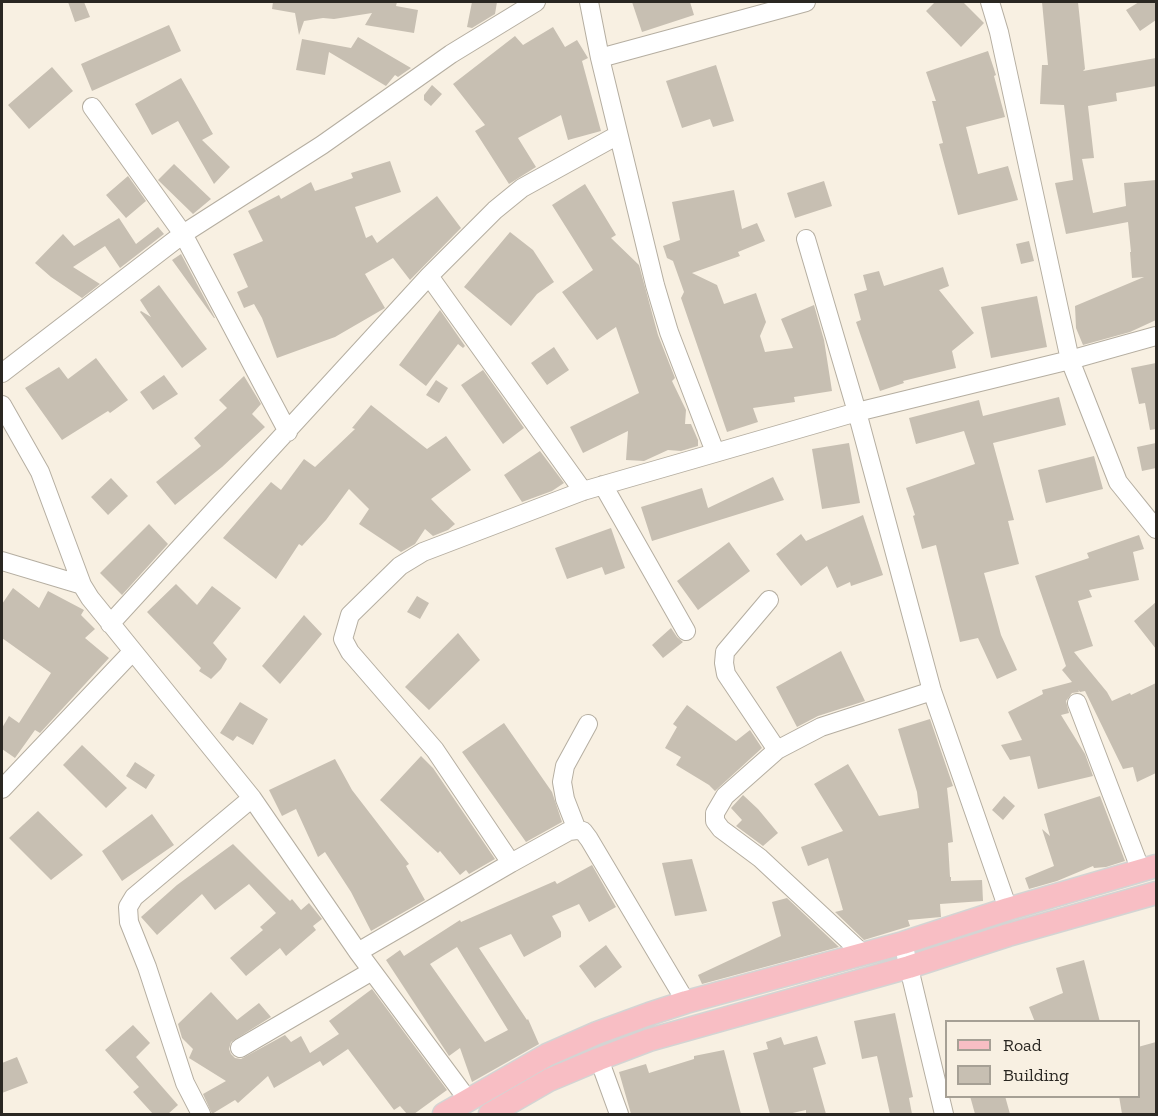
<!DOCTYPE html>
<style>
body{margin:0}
#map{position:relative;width:1158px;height:1116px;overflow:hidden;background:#f8f0e2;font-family:"Zilla Slab",serif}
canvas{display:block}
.frame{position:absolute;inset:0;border:3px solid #2a2722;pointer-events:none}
.legend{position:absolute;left:945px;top:1020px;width:195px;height:78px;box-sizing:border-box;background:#f8f0e2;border:2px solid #a6a095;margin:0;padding:8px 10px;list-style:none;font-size:18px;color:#2a2722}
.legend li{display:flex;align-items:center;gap:12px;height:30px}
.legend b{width:30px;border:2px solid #a6a095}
</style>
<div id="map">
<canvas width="1158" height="1116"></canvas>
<div class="frame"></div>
<ul class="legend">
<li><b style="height:8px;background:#f8bec4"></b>Road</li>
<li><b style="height:16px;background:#c7bfb2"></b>Building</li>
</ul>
</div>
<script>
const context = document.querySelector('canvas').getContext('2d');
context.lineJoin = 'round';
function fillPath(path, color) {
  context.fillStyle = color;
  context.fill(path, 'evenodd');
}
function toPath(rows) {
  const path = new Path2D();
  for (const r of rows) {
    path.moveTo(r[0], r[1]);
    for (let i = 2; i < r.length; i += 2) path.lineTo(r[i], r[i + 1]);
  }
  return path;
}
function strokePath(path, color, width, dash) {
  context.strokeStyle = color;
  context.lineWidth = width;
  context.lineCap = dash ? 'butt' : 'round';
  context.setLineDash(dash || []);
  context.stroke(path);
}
const building = toPath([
 [68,2,84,2,90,17,75,22],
 [273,2,397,2,396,6,418,10,414,33,365,25,372,13,334,19,323,18,304,21,299,35,295,13,272,9],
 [472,2,497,2,495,14,472,28,467,27],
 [632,2,690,2,694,15,642,32],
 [935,2,963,2,984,23,961,47,926,11],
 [1042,2,1078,2,1085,69,1083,71,1156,58,1156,86,1116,93,1117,101,1088,106,1094,158,1082,159,1093,213,1126,206,1124,183,1156,180,1156,320,1130,332,1083,345,1076,328,1075,306,1144,277,1132,278,1130,252,1131,252,1128,222,1066,234,1055,183,1073,180,1064,105,1040,104,1042,65,1048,65],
 [1139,2,1156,2,1156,20,1140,31,1126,10],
 [169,25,181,51,92,91,81,64],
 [553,27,565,47,577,40,588,58,582,61,601,131,568,140,561,115,518,138,536,167,509,184,475,131,485,125,453,84,515,36,523,45],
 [358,37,411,68,398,77,395,75,386,86,329,52,325,75,296,70,302,39,351,48],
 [988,51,996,75,994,76,1005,117,966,127,978,174,1008,166,1018,200,958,215,939,144,943,143,932,101,936,101,926,72],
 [716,65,734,121,713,127,710,119,682,128,666,81],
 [52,67,73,91,29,129,8,105],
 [181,78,213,134,202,140,230,167,214,184,178,121,152,135,135,104],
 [432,85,442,94,431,106,424,100,424,95],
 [390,161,401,192,355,207,366,238,372,235,377,243,437,196,461,228,410,280,393,258,365,274,385,308,335,337,277,358,262,318,254,304,244,308,237,292,248,287,233,254,263,241,248,211,279,195,281,199,311,182,315,191,353,178,351,173],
 [174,164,211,199,193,214,158,180],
 [128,176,146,201,126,218,106,195],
 [824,181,832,206,795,218,787,193],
 [585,184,616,235,611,238,639,265,658,335,675,378,672,381,686,410,685,424,691,424,698,440,698,446,681,451,668,450,644,461,626,460,628,431,583,453,570,427,639,393,616,327,597,340,562,292,593,270,552,205],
 [734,190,742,229,757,223,765,241,738,252,740,256,692,273,717,285,724,304,756,293,766,322,760,336,765,352,793,348,781,319,814,305,824,340,832,391,794,397,795,402,753,408,758,422,727,432,681,298,684,292,673,261,667,258,663,246,680,240,672,202],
 [119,218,136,244,158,227,164,234,120,268,105,246,73,267,100,284,82,298,51,277,35,263,63,234,74,246],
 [510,232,533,250,554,282,537,294,511,326,464,287],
 [1029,241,1034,261,1021,264,1016,244],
 [181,254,215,318,214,318,172,260],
 [943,267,949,286,939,290,974,333,952,351,956,368,903,381,904,383,880,391,856,322,861,320,854,294,867,290,863,275,879,271,884,286],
 [159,285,207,349,182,368,140,312,141,311,151,317,140,300],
 [1037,296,1047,347,991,358,981,307],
 [440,310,465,346,463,348,458,344,426,386,399,365],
 [554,347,569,370,547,385,531,363],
 [96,358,128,400,110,413,108,411,62,440,25,388,59,367,68,379],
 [1156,363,1156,429,1150,430,1145,403,1139,404,1131,368],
 [483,370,524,428,503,444,461,385],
 [164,375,178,394,153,410,140,392],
 [244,376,261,404,252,414,265,427,222,467,175,505,156,482,201,446,194,438,227,408,219,400],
 [436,380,448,388,439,403,426,395],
 [1059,397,1066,425,993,443,1014,520,1008,521,1019,564,984,573,1001,635,1017,670,997,679,978,638,960,642,936,545,922,549,913,516,915,515,906,488,975,464,964,431,916,444,909,418,979,400,983,416],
 [371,405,427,449,446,436,471,470,431,499,455,524,448,530,433,536,425,529,415,544,401,552,359,524,369,509,349,489,326,520,302,546,299,544,276,579,223,538,271,482,281,490,304,459,315,467,355,429,352,428],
 [849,443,860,503,822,509,812,449],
 [1156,443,1156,468,1142,471,1137,447],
 [540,451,564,483,552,491,522,502,504,475],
 [1094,456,1103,489,1046,503,1038,470],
 [773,477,784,500,652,541,641,507,702,488,708,508],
 [111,478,128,496,108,515,91,497],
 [863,515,883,575,851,586,850,582,837,588,827,566,801,586,776,554,801,534,806,541],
 [149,524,168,544,122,595,100,573],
 [611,528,625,568,605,575,602,567,567,579,555,548],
 [1139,535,1144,549,1133,552,1139,580,1089,590,1092,597,1078,601,1093,646,1074,652,1107,692,1112,701,1130,693,1131,695,1156,683,1156,773,1137,782,1133,767,1123,769,1085,691,1080,692,1078,690,1079,692,1072,693,1066,701,1069,713,1061,715,1085,754,1093,776,1038,789,1030,756,1010,760,1001,745,1022,740,1008,712,1043,694,1042,690,1072,682,1062,670,1066,666,1035,576,1089,558,1087,553],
 [729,542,750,571,698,610,677,581],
 [176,584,197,605,212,586,241,608,213,643,227,659,221,669,211,679,199,671,201,668,147,612],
 [13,588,39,608,48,591,84,610,81,615,95,629,85,638,109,658,40,733,35,730,15,758,2,749,2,728,9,716,19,723,51,673,2,638,2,604],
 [417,596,429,603,420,619,407,612],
 [1156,602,1156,649,1134,621],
 [304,615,322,634,280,684,262,666],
 [671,628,677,637,683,642,663,658,652,645],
 [458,633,480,660,429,710,405,687],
 [841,651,865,701,818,716,797,727,776,687],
 [240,702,268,719,253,745,237,736,233,741,220,733],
 [687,705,736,741,750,730,762,748,715,791,709,785,676,765,681,757,665,748,677,727,673,724],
 [930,719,953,786,947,788,953,842,948,843,950,877,951,877,951,881,982,880,983,901,940,904,941,917,908,920,910,926,864,940,835,912,843,910,828,858,808,866,801,847,843,831,814,784,848,764,879,816,919,808,917,792,898,729],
 [504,723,552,792,562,822,526,842,462,752],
 [82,745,127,788,106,808,63,765],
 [421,756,433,768,495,859,469,874,466,870,460,875,440,851,438,853,380,800],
 [335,759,352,790,409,864,406,866,425,900,371,931,351,892,325,852,318,857,296,809,282,816,269,790],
 [135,762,155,775,146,789,126,776],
 [743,795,758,809,778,833,763,846,736,826,742,820,731,808],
 [1004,796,1015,806,1003,820,992,810],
 [1100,796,1125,861,1106,867,1094,868,1093,866,1057,881,1029,889,1025,878,1054,866,1042,829,1050,836,1044,814],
 [38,811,83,855,51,880,9,838],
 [152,814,174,845,122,881,102,851],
 [233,844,290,901,292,899,301,910,309,903,322,919,313,926,316,930,286,956,280,948,246,976,230,958,263,930,260,927,276,913,249,884,215,910,202,894,157,935,141,917,177,885],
 [692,859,707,911,675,916,662,863],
 [592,865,616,907,589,922,579,904,552,916,561,932,561,937,524,957,511,934,479,948,527,1020,528,1019,539,1044,472,1082,460,1048,449,1056,386,960,400,950,404,956,460,920,461,922,555,881,557,884],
 [457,947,508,1030,485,1042,430,964],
 [787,898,839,947,702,984,698,975,781,936,772,902],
 [606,945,622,967,595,988,579,966],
 [1084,960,1100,1022,1035,1022,1029,1007,1063,993,1056,968],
 [372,989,447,1090,414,1114,407,1114,400,1106,394,1110,348,1049,323,1066,320,1061,274,1088,268,1076,238,1103,235,1100,212,1114,203,1094,226,1081,189,1058,193,1049,182,1038,178,1024,211,992,237,1020,259,1003,271,1017,231,1042,229,1049,231,1054,235,1058,241,1059,285,1035,291,1042,301,1036,310,1053,339,1034,329,1021],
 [895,1013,913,1097,909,1098,912,1114,890,1114,877,1056,862,1059,854,1021],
 [133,1025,150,1043,136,1057,178,1105,168,1114,153,1114,133,1092,139,1087,105,1050],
 [817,1036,826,1064,813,1068,826,1114,806,1114,806,1110,788,1114,770,1114,753,1053,768,1049,766,1042,781,1037,784,1045],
 [1156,1042,1156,1114,1122,1114,1119,1096,1138,1096,1138,1047],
 [724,1050,741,1114,631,1114,619,1072,646,1064,649,1073,694,1059,694,1056],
 [17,1057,28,1083,2,1093,2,1063],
 [970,1096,1005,1096,1010,1114,975,1114]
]);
const minor = toPath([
 [589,2,600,58,655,285,669,332,715,452],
 [990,2,999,32,1070,360,1118,482,1156,529],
 [600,58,806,2],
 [92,107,183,234,288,432],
 [806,239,857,412,932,691,1008,909],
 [429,276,583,491],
 [2,373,183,234,322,145,451,54,536,2],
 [2,405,40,472,82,585,90,598,252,798,358,952,468,1100],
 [603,485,686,631],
 [2,561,82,585],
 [769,600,725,652,724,663,726,674,777,750],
 [110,624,429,276,495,210,522,188,618,135],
 [1077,703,1141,871],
 [2,789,133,651],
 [577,830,565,799,562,782,565,766,588,724],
 [511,863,435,750,350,652,343,639,350,615,400,566,423,552,583,491,857,412,1070,360,1156,336],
 [903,943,944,1114],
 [358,952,511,863,569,831,577,830,583,831,589,839,686,1002],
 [862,953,760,858,721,829,715,821,715,813,725,796,777,750,821,727,932,691],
 [240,1048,372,971],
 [599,1059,619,1114],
 [201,1114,185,1083,147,967,129,922,128,907,134,897,252,798]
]);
const major = toPath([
 [444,1114,547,1055,597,1033,649,1014,686,1002,903,943,1008,909,1156,866],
 [490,1114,549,1080,599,1059,649,1040,909,967,1008,935,1156,893]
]);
fillPath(building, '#c7bfb2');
strokePath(minor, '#b5aea1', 20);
strokePath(major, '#d4d4d3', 25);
strokePath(minor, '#fff', 18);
strokePath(major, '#f8bec4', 22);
</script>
